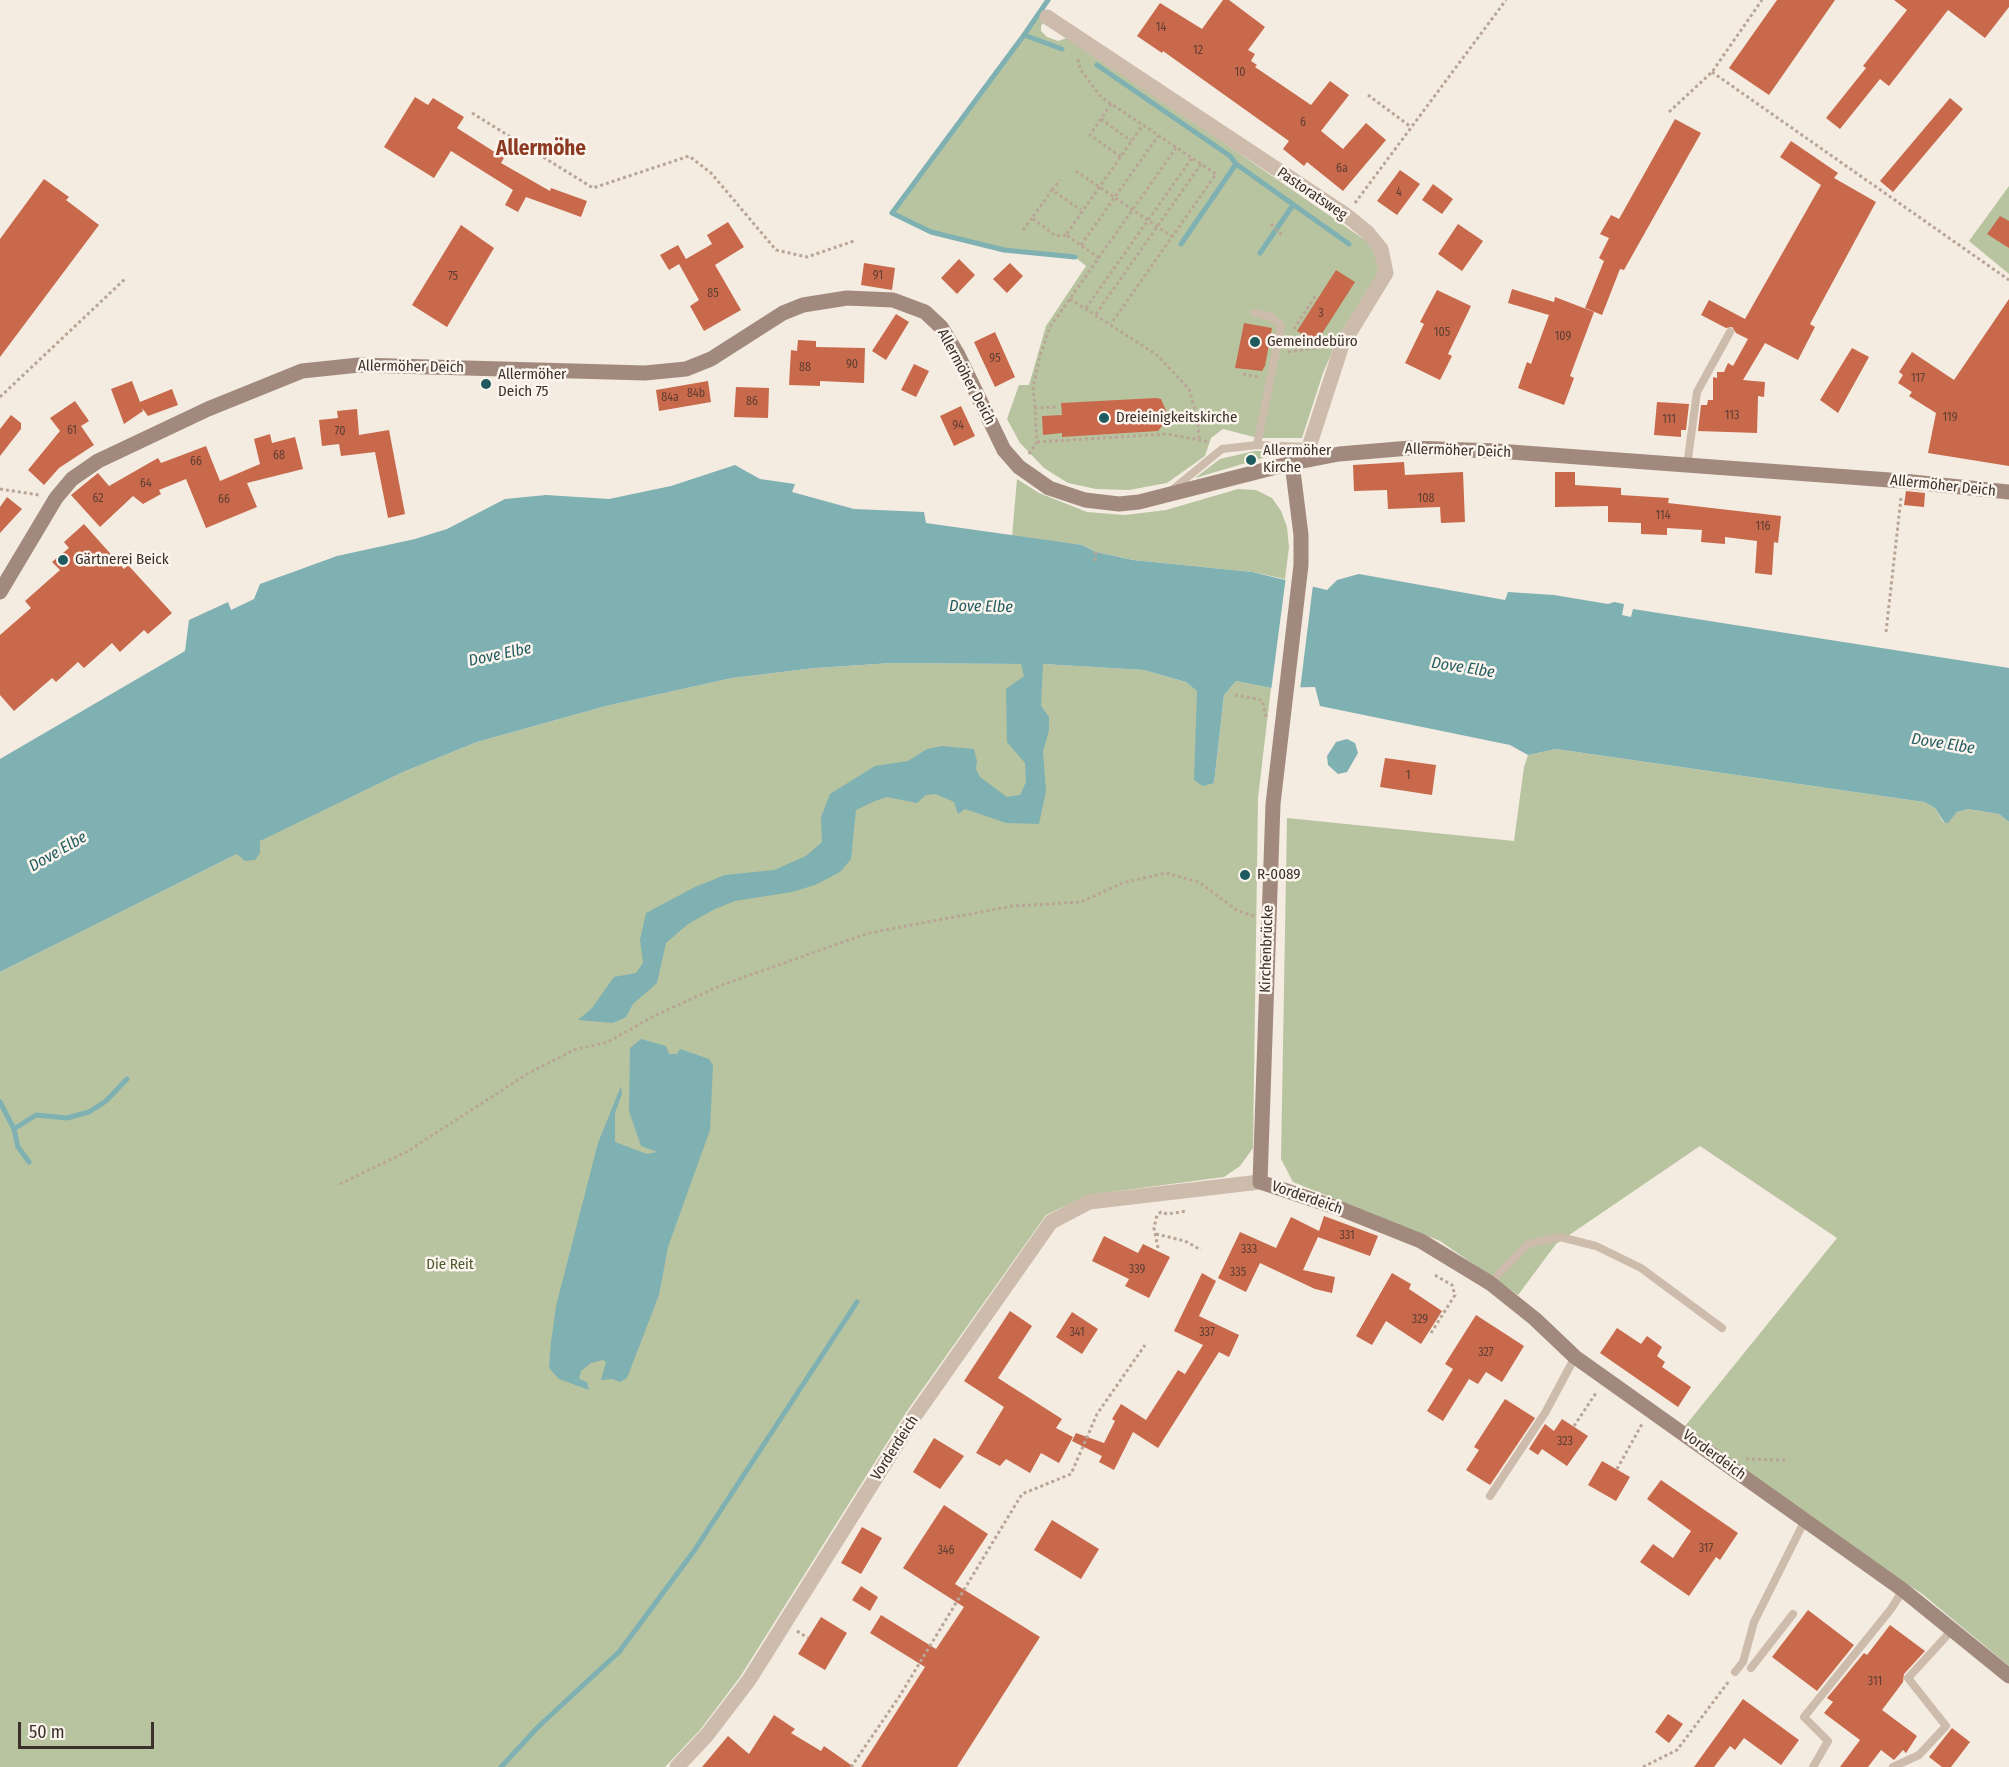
<!DOCTYPE html>
<meta charset="utf-8">
<style>
body{margin:0}
#map{position:relative;width:2009px;height:1767px;overflow:hidden;background:#f4ebe1;font-family:"Fira Sans Condensed",sans-serif}
canvas{display:block}
.scale{position:absolute;left:18px;top:1722px;width:136px;height:27px;box-sizing:border-box;border:3px solid #3b302b;border-top:0;padding-left:8px;font-size:18px;line-height:21px;white-space:nowrap;color:#3b302b;-webkit-text-stroke:4px #fbf5ee;paint-order:stroke}
</style>
<div id="map">
<canvas width="2009" height="1767"></canvas>
<div class="scale">50 m</div>
</div>
<script>
const context = document.querySelector('canvas').getContext('2d');
context.lineJoin = 'round';
function fillPath(path, color) {
  context.fillStyle = color;
  context.fill(path, 'evenodd');
}
function toPath(rows) {
  const path = new Path2D();
  for (const r of rows) {
    path.moveTo(r[0], r[1]);
    for (let i = 2; i < r.length; i += 2) path.lineTo(r[i], r[i + 1]);
  }
  return path;
}
function strokePath(path, color, width, dash) {
  context.strokeStyle = color;
  context.lineWidth = width;
  context.lineCap = dash ? 'butt' : 'round';
  context.setLineDash(dash || []);
  context.stroke(path);
}
function write(font, color, halo, rows, align = 'center') {
  context.font = font + ' "Fira Sans Condensed",sans-serif';
  context.lineWidth = 5;
  context.setLineDash([]);
  context.textBaseline = 'middle';
  context.strokeStyle = halo;
  context.fillStyle = color;
  for (const [text, x, y, turn = 0] of rows) {
    context.save();
    context.translate(x, y);
    context.rotate((+turn || 0) * Math.PI / 180);
    context.textAlign = isNaN(turn) ? turn : align;
    if (halo) context.strokeText(text, 0, 0);
    context.fillText(text, 0, 0);
    context.restore();
  }
}
const green = toPath([
 [1040,11,1047,17,1041,26,1041,31,1047,37,1058,41,1070,37,1368,242,1377,257,1378,273,1340,334,1323,373,1302,438,1258,438,1223,429,1211,438,1205,456,1167,483,1129,490,1096,489,1068,483,1044,468,1020,443,1007,419,1019,385,1029,385,1046,326,1086,266,1075,257,1004,250,931,232,890,213],
 [2009,186,2009,274,1969,241],
 [1254,451,1287,451,1195,478,1220,459],
 [1017,479,1039,493,1087,512,1125,515,1166,510,1238,489,1256,490,1272,498,1281,511,1287,527,1289,547,1285,579,1252,572,1133,560,1096,552,1082,545,1012,537],
 [892,663,1043,664,1144,670,1186,682,1198,691,1214,783,1224,695,1236,681,1271,688,1258,798,1253,1148,1240,1166,1224,1177,1088,1195,1046,1215,907,1411,740,1677,700,1730,665,1767,0,1767,0,972,237,854,260,853,259,841,403,772,477,742,606,706,732,678,815,668],
 [1556,749,1924,802,1935,808,1943,822,1948,822,1957,812,1968,809,1999,814,2009,822,2009,1666,1921,1593,1677,1436,1837,1238,1700,1146,1556,1244,1518,1295,1440,1241,1293,1182,1281,1159,1287,818,1514,841,1524,767,1528,755]
]);
const water = toPath([
 [735,465,760,479,795,484,792,492,854,509,924,512,926,523,1082,545,1096,552,1133,560,1252,572,1327,590,1337,580,1359,574,1505,600,1508,592,1554,595,1608,604,1614,602,1624,604,1622,615,1631,617,1633,609,2009,668,2009,822,1999,814,1968,809,1957,812,1948,823,1944,822,1935,808,1924,802,1556,749,1528,755,1510,745,1320,706,1315,687,1271,688,1236,681,1224,695,1214,783,1203,786,1194,780,1197,691,1186,682,1144,670,1043,664,1041,706,1049,717,1049,730,1043,752,1046,791,1039,824,1006,823,965,809,958,814,954,802,936,794,926,795,917,803,887,797,875,801,856,810,851,859,840,872,815,885,792,892,735,901,715,909,688,924,666,943,657,983,633,1004,626,1017,613,1023,578,1020,592,1008,614,977,636,973,643,963,640,940,646,913,695,887,725,875,774,870,806,856,822,842,821,817,830,794,875,766,908,761,927,749,942,746,974,749,977,761,976,769,980,777,1007,797,1020,795,1026,782,1025,763,1007,742,1006,689,1024,676,1021,664,892,663,815,668,732,678,606,706,477,742,403,772,260,841,260,853,255,860,245,861,237,854,0,972,0,759,185,651,189,620,228,602,231,610,254,599,260,584,337,556,415,539,447,529,505,499,546,495,609,499,671,486],
 [1347,739,1355,743,1358,753,1347,772,1338,774,1328,765,1327,756,1336,742],
 [641,1039,666,1046,669,1054,677,1054,680,1049,709,1059,713,1065,710,1130,668,1247,659,1295,627,1378,620,1382,612,1379,601,1380,606,1362,603,1360,591,1363,581,1371,579,1379,587,1382,589,1390,559,1379,549,1368,551,1342,556,1306,598,1143,621,1086,622,1094,615,1113,615,1142,647,1154,657,1152,641,1146,629,1111,630,1048]
]);
const pier = toPath([
 [1286,576,1313,585,1300,690,1271,691]
]);
const stream = toPath([
 [1024,35,1048,0],
 [1062,49,1024,35,892,213,931,232,1004,250,1075,257],
 [1097,65,1230,156,1236,164,1349,244],
 [1181,244,1236,164],
 [1260,253,1293,205],
 [0,1102,14,1129,18,1147,29,1162],
 [14,1129,36,1115,67,1118,89,1112,106,1101,127,1079],
 [501,1767,539,1726,619,1652,694,1551,857,1302]
]);
const building = toPath([
 [1223,0,1229,0,1265,27,1248,50,1255,54,1251,61,1257,65,1255,67,1311,105,1330,81,1349,95,1321,131,1343,149,1366,123,1386,140,1343,191,1307,162,1304,166,1283,149,1289,141,1163,51,1162,53,1137,36,1160,3,1202,29],
 [1777,0,1835,0,1769,95,1729,68],
 [1894,0,2009,0,2009,7,1985,38,1948,10,1889,86,1880,79,1840,129,1826,118,1866,68,1863,66,1907,10],
 [415,97,428,105,433,98,464,117,457,128,504,158,501,163,550,191,551,188,587,201,581,217,526,197,518,212,505,205,513,190,451,151,434,178,384,147],
 [1950,98,1963,109,1893,192,1880,181],
 [1675,119,1701,133,1624,270,1620,269,1602,315,1585,308,1604,261,1599,258,1609,238,1600,234,1611,215,1619,219],
 [1791,141,1838,173,1834,178,1876,202,1810,324,1815,327,1798,360,1765,343,1743,380,1765,382,1764,397,1758,396,1757,433,1698,431,1701,405,1707,405,1708,400,1713,400,1713,377,1717,378,1717,372,1724,372,1728,363,1733,366,1748,339,1736,333,1732,327,1726,328,1701,315,1709,300,1745,319,1821,185,1780,157],
 [1400,170,1420,184,1397,215,1377,201],
 [44,179,69,197,66,200,99,225,0,357,0,239],
 [1433,184,1453,199,1442,214,1422,200],
 [2000,216,2009,221,2009,248,1987,234],
 [728,222,744,247,715,265,741,310,704,331,690,306,699,300,679,264,669,270,660,255,678,245,686,259,712,244,707,235],
 [1458,224,1483,241,1462,271,1438,254],
 [461,225,494,248,447,327,412,305],
 [959,259,975,275,957,294,941,278],
 [864,263,895,268,892,290,861,285],
 [1010,263,1023,276,1007,293,993,279],
 [1336,270,1355,282,1316,343,1297,331],
 [1512,289,1554,302,1555,297,1594,312,1570,376,1574,378,1564,405,1518,388,1527,362,1531,364,1549,315,1508,303],
 [1437,290,1471,306,1448,354,1452,356,1440,380,1405,363,1424,324,1420,322],
 [2009,299,2009,466,1928,453,1936,413,1909,396,1912,392,1898,383,1903,375,1899,372,1912,352,1954,380],
 [896,314,909,322,886,360,872,351],
 [1244,323,1272,328,1265,366,1262,371,1235,368],
 [995,332,1015,377,995,387,974,342],
 [798,340,816,341,816,347,865,348,864,383,820,381,820,386,789,385,791,350,797,351],
 [1852,348,1869,357,1838,413,1820,400],
 [914,364,929,371,916,397,901,390],
 [132,381,140,402,172,389,178,405,148,416,142,408,143,411,124,424,111,389],
 [708,381,711,402,659,411,656,390],
 [736,387,769,388,768,418,734,417],
 [1156,398,1161,399,1167,413,1167,420,1158,431,1062,437,1062,433,1043,435,1042,416,1062,415,1061,403],
 [75,401,89,421,81,426,94,445,59,468,44,485,28,470,60,431,50,418],
 [1657,402,1689,404,1686,430,1681,430,1681,437,1654,435],
 [961,406,975,436,954,446,940,416],
 [357,409,359,435,389,430,405,514,388,518,375,452,341,456,339,444,322,446,319,420,338,418,337,411],
 [11,415,21,423,21,429,0,456,0,429],
 [270,434,272,443,295,437,303,469,247,483,257,507,206,528,186,479,159,490,161,494,143,504,133,496,100,527,71,495,98,473,109,486,158,458,161,463,206,446,220,481,260,464,254,439],
 [1404,462,1405,475,1463,472,1465,522,1441,523,1440,507,1388,509,1387,490,1354,491,1353,465],
 [1555,472,1575,472,1575,485,1621,488,1621,495,1669,498,1668,503,1781,516,1778,543,1774,542,1772,575,1755,573,1757,541,1725,537,1725,544,1701,542,1702,530,1667,528,1667,535,1641,534,1641,523,1608,522,1608,506,1555,507],
 [1906,491,1925,493,1924,507,1904,505],
 [7,497,22,509,0,533,0,507],
 [84,524,124,569,128,565,172,613,148,634,144,630,120,652,112,643,84,668,78,662,56,682,52,678,14,711,0,695,0,635,31,608,25,601,60,570,52,562,69,548,64,542],
 [1385,758,1436,765,1432,795,1380,787],
 [1324,1216,1378,1236,1370,1256,1318,1237,1303,1270,1335,1277,1332,1293,1315,1289,1260,1263,1246,1292,1218,1278,1240,1232,1276,1248,1291,1217,1319,1231],
 [1104,1236,1138,1253,1143,1244,1170,1257,1149,1298,1125,1286,1129,1279,1092,1261],
 [1202,1273,1216,1281,1199,1316,1239,1335,1229,1357,1219,1352,1158,1448,1133,1432,1114,1470,1099,1462,1102,1456,1072,1441,1076,1433,1104,1443,1115,1421,1112,1419,1121,1404,1146,1420,1178,1370,1185,1374,1203,1345,1174,1331],
 [1392,1273,1411,1284,1409,1289,1442,1311,1421,1344,1386,1321,1372,1345,1356,1336],
 [1010,1311,1032,1326,998,1378,1062,1419,1056,1428,1073,1437,1059,1463,1041,1453,1030,1473,1006,1459,1000,1466,976,1453,1004,1407,964,1381],
 [1072,1312,1098,1329,1082,1354,1056,1337],
 [1476,1315,1524,1346,1502,1382,1486,1372,1478,1384,1469,1379,1443,1421,1427,1411,1453,1369,1445,1364],
 [1617,1328,1641,1344,1647,1336,1662,1347,1657,1356,1665,1362,1662,1367,1691,1387,1678,1407,1600,1353],
 [1505,1399,1535,1418,1490,1485,1466,1470,1479,1450,1474,1447],
 [1562,1419,1588,1436,1567,1466,1542,1449,1538,1455,1529,1449,1545,1424,1554,1431],
 [934,1438,964,1456,940,1489,913,1472],
 [1602,1461,1630,1477,1616,1501,1588,1485],
 [1661,1480,1738,1533,1720,1560,1716,1557,1689,1596,1640,1562,1653,1544,1673,1558,1691,1531,1647,1499],
 [944,1505,988,1534,955,1584,1040,1637,957,1767,861,1767,925,1667,870,1633,881,1615,936,1649,964,1607,903,1568],
 [1052,1520,1099,1549,1081,1579,1034,1550],
 [862,1527,882,1538,861,1574,841,1563],
 [861,1586,878,1597,870,1611,852,1600],
 [1808,1610,1854,1645,1817,1691,1772,1657],
 [821,1617,847,1633,825,1670,798,1654],
 [1890,1625,1925,1651,1904,1674,1903,1682,1882,1710,1917,1736,1906,1753,1903,1750,1894,1760,1881,1750,1868,1767,1840,1767,1860,1740,1824,1713,1833,1702,1827,1698,1864,1653,1867,1655],
 [1743,1699,1799,1740,1781,1765,1744,1738,1735,1750,1730,1746,1714,1767,1694,1767],
 [1668,1714,1683,1724,1669,1743,1655,1732],
 [774,1715,795,1729,791,1733,821,1751,824,1746,854,1767,702,1767,728,1736,749,1754],
 [1952,1728,1970,1742,1951,1767,1942,1767,1929,1757]
]);
const path = toPath([
 [1078,59,1080,69,1101,97,1216,174,1111,324],
 [1712,72,2009,280],
 [1368,95,1411,127],
 [1111,104,1090,135,1121,157],
 [1669,112,1712,72,1762,0],
 [472,113,593,188,689,156,711,173,776,250,807,257,854,241],
 [1101,119,1131,141],
 [1076,171,1171,236],
 [1052,190,1060,180],
 [1355,203,1506,0],
 [1271,224,1283,236],
 [1023,230,1032,218],
 [1066,235,1056,236,1032,218,1052,190,1081,210],
 [1081,245,1158,136],
 [1099,258,1066,235,1142,126],
 [1070,299,1157,355,1189,389,1197,417,1199,438],
 [1086,308,1192,158],
 [1096,314,1201,164],
 [1294,329,1316,295],
 [1288,352,1322,347],
 [1243,374,1258,377],
 [0,397,126,278],
 [1035,408,1033,387,1040,356,1050,327,1176,148],
 [1037,442,1167,434,1210,442],
 [1029,454,1037,442,1035,408,1056,407],
 [0,489,39,495],
 [1095,561,1096,549],
 [1886,632,1901,498],
 [1235,695,1262,700,1266,717],
 [340,1184,408,1151,527,1074,574,1050,608,1042,654,1016,722,985,869,933,1013,906,1081,902,1122,883,1166,873,1199,882,1238,911,1254,916],
 [1156,1234,1185,1241,1201,1250],
 [1158,1248,1154,1228,1157,1215,1161,1212,1167,1214,1187,1211],
 [1431,1333,1455,1295,1452,1285,1433,1274],
 [1574,1426,1596,1393],
 [1746,1459,1786,1460],
 [1617,1469,1642,1424],
 [797,1631,808,1638],
 [851,1767,899,1697,1022,1494,1071,1474,1097,1414,1145,1345],
 [1643,1767,1677,1750,1729,1681]
]);
const lane = toPath([
 [1255,313,1271,317,1281,326,1257,445],
 [1687,466,1697,392,1730,332],
 [1172,490,1222,449,1257,445,1309,447],
 [1490,1283,1528,1244,1560,1237,1596,1246,1641,1268,1722,1328],
 [1490,1496,1545,1413,1575,1357],
 [1751,1668,1793,1614],
 [1735,1672,1743,1662,1754,1622,1804,1522],
 [1813,1767,1828,1741,1804,1717,1891,1609,1903,1590],
 [1893,1767,1919,1755,1946,1726,1908,1678,1953,1629]
]);
const street = toPath([
 [1047,17,1346,215,1367,232,1381,249,1386,273,1342,345,1309,447,1309,460],
 [677,1767,707,1735,749,1680,914,1417,1051,1222,1089,1202,1260,1182]
]);
const secondary = toPath([
 [1292,463,1301,535,1301,565,1273,804,1260,1182,1341,1209,1421,1241,1490,1283,1535,1319,1575,1357,1903,1590,2009,1676],
 [0,592,56,498,72,479,98,461,208,409,302,371,359,365,645,373,686,369,711,359,783,313,803,305,847,298,893,300,925,312,941,327,958,355,1004,450,1019,467,1049,488,1085,500,1119,504,1139,502,1292,463,1339,454,1410,448,1497,451,1903,481,2009,492]
]);
const markers = [
 [1255,342,6,"#1f5a5e"],
 [486,384,6,"#1f5a5e"],
 [1104,418,6,"#1f5a5e"],
 [1251,460,6,"#1f5a5e"],
 [63,560,6,"#1f5a5e"],
 [1245,875,6,"#1f5a5e"]
];
const numberNames = [
 ["14",1161,28],
 ["12",1198,51],
 ["10",1240,73],
 ["6",1303,123],
 ["6a",1342,169],
 ["4",1399,193],
 ["91",878,276],
 ["75",453,277],
 ["85",713,294],
 ["3",1321,314],
 ["105",1442,333],
 ["109",1563,337],
 ["95",995,359],
 ["90",852,365],
 ["88",805,368],
 ["117",1918,379],
 ["84b",696,394],
 ["84a",670,398],
 ["86",752,402],
 ["113",1732,416],
 ["119",1950,418],
 ["111",1669,420],
 ["94",958,426],
 ["61",72,431],
 ["70",340,432],
 ["68",279,456],
 ["66",196,462],
 ["64",146,484],
 ["62",98,499],
 ["108",1426,499],
 ["66",224,500],
 ["114",1663,516],
 ["116",1763,527],
 ["1",1408,776],
 ["331",1347,1236],
 ["333",1249,1250],
 ["339",1137,1270],
 ["335",1238,1273],
 ["329",1420,1320],
 ["341",1077,1333],
 ["337",1207,1333],
 ["327",1486,1353],
 ["323",1565,1442],
 ["317",1706,1549],
 ["346",946,1551],
 ["311",1875,1682]
];
const streetNames = [
 ["Pastoratsweg",1312,194,34],
 ["Allermöher Deich",411,367,1],
 ["Allermöher Deich",966,377,62],
 ["Allermöher Deich",1458,451,2],
 ["Allermöher Deich",1943,486,6],
 ["Kirchenbrücke",1267,949,-88],
 ["Vorderdeich",1307,1198,19],
 ["Vorderdeich",895,1448,-57],
 ["Vorderdeich",1714,1455,36]
];
const poiNames = [
 ["Gemeindebüro",1267,342],
 ["Allermöher",498,375],
 ["Deich 75",498,392],
 ["Dreieinigkeitskirche",1116,418],
 ["Allermöher",1263,451],
 ["Kirche",1263,468],
 ["Gärtnerei Beick",75,560],
 ["R-0089",1257,875]
];
const parkNames = [
 ["Die Reit",450,1265]
];
const waterNames = [
 ["Dove Elbe",981,607,1],
 ["Dove Elbe",500,655,-12],
 ["Dove Elbe",1463,668,9],
 ["Dove Elbe",1943,744,9],
 ["Dove Elbe",58,852,-30]
];
const districtNames = [
 ["Allermöhe",541,149]
];
fillPath(green, '#b8c4a0');
fillPath(water, '#7fb0b2');
fillPath(pier, '#f4ebe1');
strokePath(stream, '#7fb0b2', 5);
fillPath(building, '#c8694b');
strokePath(path, '#b9a596', 3, [3, 3]);
strokePath(lane, '#cdbbac', 8);
strokePath(street, '#cdbbac', 15);
strokePath(secondary, '#a18a7d', 15);
for (const [x, y, r, color] of markers) {
  const dot = new Path2D();
  dot.arc(x, y, r, 0, 2 * Math.PI);
  context.fillStyle = color;
  context.fill(dot);
  strokePath(dot, '#fbf5ee', 2);
}
write('12px', '#5e3e33', null, numberNames);
write('15px', '#3b302b', '#fbf5ee', streetNames);
write('15px', '#3b302b', '#fbf5ee', poiNames, 'left');
write('15px', '#4a5a2e', '#fbf5ee', parkNames);
write('italic 16px', '#1f5a5e', '#fbf5ee', waterNames);
write('bold 21px', '#8c3b22', '#fbf5ee', districtNames);
</script>
